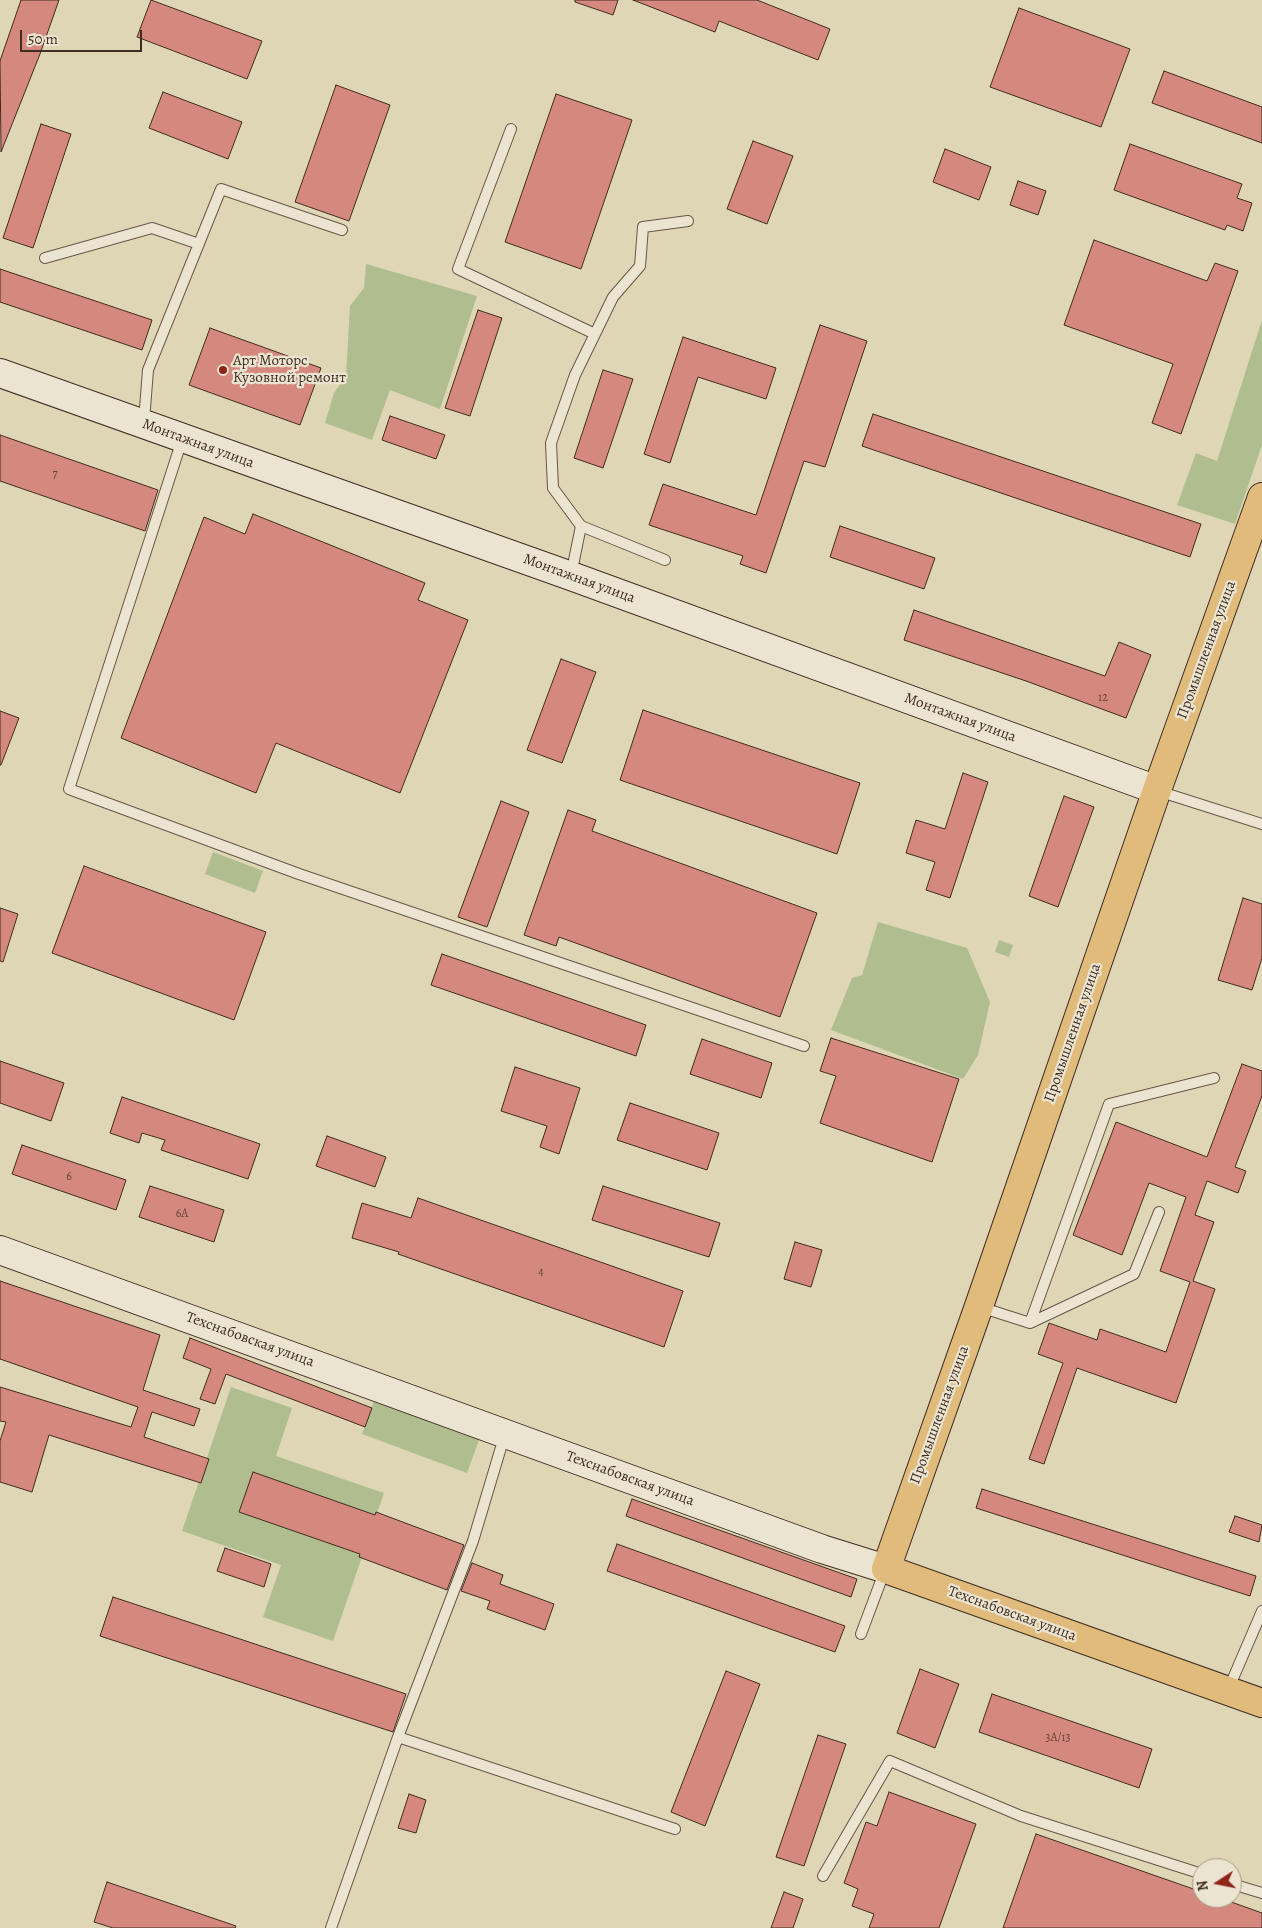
<!DOCTYPE html>
<meta charset="utf-8">
<style>
body{margin:0}
#map{position:relative;width:1262px;height:1928px;overflow:hidden;background:#dfd6b6;font-family:Alegreya,serif}
canvas{display:block}
.north{position:absolute;left:1192px;top:1858px;width:50px;height:50px;box-sizing:border-box;background:#eae4d0;border:1px solid #a69a8a;border-radius:50%;rotate:259deg;font-size:14px;font-weight:700;line-height:20px;text-align:center;color:#412c21}
.north::after{content:'';display:block;margin:auto;width:18px;height:22px;background:#8f2418;clip-path:polygon(50% 0,100% 100%,50% 72%,0 100%)}
.scale{position:absolute;left:20px;top:30px;width:122px;height:22px;box-sizing:border-box;border:2px solid #412c21;border-top:0;padding-left:6px;font-size:15px;line-height:18px;white-space:nowrap;color:#412c21;-webkit-text-stroke:4px #eae4d0;paint-order:stroke}
</style>
<div id="map">
<canvas width="1262" height="1928"></canvas>
<div class="north">N</div>
<div class="scale">50 m</div>
</div>
<script>
const context = document.querySelector('canvas').getContext('2d');
context.lineJoin = 'round';
function fillPath(path, color) {
  context.fillStyle = color;
  context.fill(path, 'evenodd');
}
function toPath(rows) {
  const path = new Path2D();
  for (const r of rows) {
    path.moveTo(r[0], r[1]);
    for (let i = 2; i < r.length; i += 2) path.lineTo(r[i], r[i + 1]);
  }
  return path;
}
function strokePath(path, color, width, dash) {
  context.strokeStyle = color;
  context.lineWidth = width;
  context.lineCap = dash ? 'butt' : 'round';
  context.setLineDash(dash || []);
  context.stroke(path);
}
function write(font, color, halo, rows, align = 'center') {
  context.font = font + ' Alegreya,serif';
  context.lineWidth = 4.5;
  context.setLineDash([]);
  context.textBaseline = 'middle';
  context.strokeStyle = halo;
  context.fillStyle = color;
  for (const [text, x, y, turn = 0] of rows) {
    context.save();
    context.translate(x, y);
    context.rotate((+turn || 0) * Math.PI / 180);
    context.textAlign = isNaN(turn) ? turn : align;
    if (halo) context.strokeText(text, 0, 0);
    context.fillText(text, 0, 0);
    context.restore();
  }
}
const green = toPath([
 [366,264,477,296,440,409,390,390,372,440,325,423,334,393,346,376,350,306,364,288],
 [1262,320,1262,445,1235,524,1177,505,1196,453,1217,461],
 [213,852,263,871,255,893,205,874],
 [878,922,967,948,990,1002,978,1055,963,1079,831,1030,852,978,862,975],
 [999,940,1013,945,1009,957,995,952],
 [231,1387,292,1408,276,1456,384,1493,333,1641,263,1617,281,1565,182,1531],
 [377,1393,482,1432,467,1473,362,1434]
]);
const building = toPath([
 [21,0,59,0,40,54,1,152,0,61,21,0],
 [151,0,262,41,247,79,137,37,151,0],
 [575,0,618,0,613,15,575,2,575,0],
 [633,0,757,0,830,29,818,60,719,21,715,32,633,0],
 [1019,8,1130,49,1101,127,990,87,1019,8],
 [1164,71,1262,107,1262,143,1152,103,1164,71],
 [336,85,390,105,349,221,295,202,336,85],
 [163,92,242,122,228,159,149,128,163,92],
 [556,94,632,120,581,269,505,242,556,94],
 [41,124,71,134,33,248,3,238,41,124],
 [753,141,793,156,767,224,727,209,753,141],
 [1130,144,1242,184,1237,198,1252,203,1243,231,1227,225,1225,230,1114,190,1130,144],
 [945,149,991,167,979,200,933,182,945,149],
 [1018,181,1046,191,1038,215,1010,205,1018,181],
 [1094,240,1207,281,1215,263,1238,271,1181,434,1152,423,1173,364,1064,325,1094,240],
 [0,269,152,320,142,350,0,302,0,269],
 [478,310,502,318,470,416,445,408,478,310],
 [820,325,867,341,825,467,804,461,766,573,740,564,743,556,649,525,663,484,756,515,820,325],
 [210,328,321,368,300,425,189,385,210,328],
 [683,337,776,368,766,399,698,377,670,463,644,454,683,337],
 [603,370,633,379,603,468,574,458,603,370],
 [873,414,1201,524,1190,557,862,446,873,414],
 [390,416,445,435,436,459,382,440,390,416],
 [0,435,158,490,145,531,0,481,0,435],
 [253,514,425,583,418,600,468,620,400,793,276,743,256,793,121,738,204,517,245,534,253,514],
 [840,526,935,558,924,589,830,557,840,526],
 [914,610,1105,676,1119,642,1151,655,1126,718,1026,681,904,640,914,610],
 [561,659,596,672,562,763,527,750,561,659],
 [643,710,860,783,837,854,620,780,643,710],
 [0,711,19,718,1,765,0,765,0,711],
 [963,773,988,782,950,898,926,890,935,862,906,853,916,820,945,829,963,773],
 [1064,796,1094,807,1058,907,1029,896,1064,796],
 [501,801,529,812,487,927,458,917,501,801],
 [568,810,596,820,592,831,817,913,780,1017,559,937,556,946,524,935,568,810],
 [84,866,266,932,234,1020,52,953,84,866],
 [1243,898,1262,904,1262,958,1252,990,1218,980,1243,898],
 [0,908,18,914,3,962,0,961,0,908],
 [442,954,646,1025,636,1056,431,985,442,954],
 [831,1038,959,1079,932,1162,820,1123,836,1076,820,1071,831,1038],
 [702,1039,772,1063,761,1098,690,1074,702,1039],
 [0,1061,64,1083,51,1121,0,1103,0,1061],
 [1242,1064,1262,1071,1262,1096,1235,1167,1246,1171,1238,1193,1207,1181,1195,1215,1214,1222,1193,1281,1215,1289,1176,1403,1077,1368,1044,1464,1029,1459,1063,1363,1038,1354,1049,1323,1097,1340,1100,1329,1166,1352,1190,1282,1160,1271,1186,1197,1149,1183,1122,1255,1073,1235,1116,1122,1207,1157,1242,1064],
 [515,1067,580,1088,559,1154,540,1147,547,1126,501,1111,515,1067],
 [122,1097,260,1144,248,1179,161,1150,165,1140,142,1133,139,1143,110,1133,122,1097],
 [630,1103,719,1133,707,1170,617,1140,630,1103],
 [327,1136,386,1157,375,1187,316,1166,327,1136],
 [22,1145,126,1180,116,1210,12,1174,22,1145],
 [150,1186,224,1210,214,1242,139,1217,150,1186],
 [603,1186,720,1223,709,1257,592,1220,603,1186],
 [418,1198,683,1291,664,1347,398,1254,399,1252,352,1238,362,1203,411,1218,418,1198],
 [795,1242,822,1250,811,1287,784,1279,795,1242],
 [0,1281,160,1335,143,1390,200,1409,194,1426,152,1412,144,1437,209,1459,201,1483,49,1435,32,1492,0,1482,0,1441,6,1422,0,1421,0,1387,131,1427,138,1407,0,1359,0,1281],
 [190,1338,372,1408,365,1427,226,1374,215,1404,200,1399,211,1369,183,1358,190,1338],
 [253,1472,375,1515,376,1512,464,1545,447,1590,359,1557,360,1554,239,1512,253,1472],
 [982,1489,1256,1576,1250,1596,976,1508,982,1489],
 [632,1499,857,1579,851,1597,626,1516,632,1499],
 [1235,1516,1262,1525,1259,1542,1229,1532,1235,1516],
 [617,1544,845,1626,835,1652,607,1571,617,1544],
 [225,1548,271,1564,264,1587,217,1571,225,1548],
 [472,1563,503,1575,500,1584,554,1604,545,1630,487,1609,490,1601,461,1591,472,1563],
 [113,1597,406,1694,393,1732,100,1636,113,1597],
 [920,1669,959,1684,935,1748,897,1733,920,1669],
 [726,1671,760,1684,705,1826,671,1812,726,1671],
 [992,1694,1152,1749,1139,1788,979,1732,992,1694],
 [818,1735,846,1744,804,1866,776,1857,818,1735],
 [889,1792,976,1824,939,1928,869,1928,874,1914,852,1906,858,1889,844,1883,866,1822,877,1826,889,1792],
 [409,1794,426,1800,416,1833,398,1828,409,1794],
 [1036,1834,1202,1892,1202,1898,1220,1898,1262,1913,1262,1928,1003,1928,1036,1834],
 [107,1882,236,1926,235,1928,113,1928,94,1922,107,1882],
 [784,1892,803,1899,793,1928,771,1928,784,1892]
]);
const lane = toPath([
 [511,129,458,269,595,334],
 [45,258,152,228,199,244],
 [144,421,148,370,221,189,342,230],
 [182,440,69,789,299,874,804,1046],
 [665,560,581,526,553,488,551,443,575,375,613,297,640,266,643,227,688,221],
 [571,575,581,526],
 [1158,791,1262,824],
 [980,1307,1030,1323,1134,1274,1159,1212],
 [1030,1323,1109,1104,1214,1078],
 [861,1634,885,1570],
 [1228,1690,1262,1611],
 [398,1737,675,1829],
 [823,1876,890,1761,1021,1816,1202,1874],
 [1232,1884,1262,1893],
 [331,1928,398,1737,473,1541,505,1434]
]);
const secondary = toPath([
 [0,373,571,576,1157,790],
 [0,1250,822,1549,886,1569]
]);
const primary = toPath([
 [1262,497,1157,790,979,1306,886,1569,1262,1703]
]);
const markers = [
 [223,370,5,"#8f2418"]
];
const numberNames = [
 ["7",55,474],
 ["12",1103,698],
 ["6",69,1177],
 ["6А",182,1214],
 ["4",541,1272],
 ["3А/13",1058,1738]
];
const poiNames = [
 ["Арт Моторс",233,361],
 ["Кузовной ремонт",233,378]
];
const streetNames = [
 ["Монтажная улица",198,444,20],
 ["Монтажная улица",579,579,20],
 ["Промышленная улица",1207,650,-70],
 ["Монтажная улица",960,718,20],
 ["Промышленная улица",1073,1033,-71],
 ["Техснабовская улица",250,1340,20],
 ["Промышленная улица",940,1415,-70],
 ["Техснабовская улица",630,1479,20],
 ["Техснабовская улица",1012,1614,20]
];
fillPath(green, '#b0be8f');
fillPath(building, '#d5887d');
strokePath(building, '#412c21', 1);
strokePath(lane, '#685646', 12);
strokePath(secondary, '#412c21', 30);
strokePath(primary, '#412c21', 30);
strokePath(lane, '#eae4d0', 10);
strokePath(secondary, '#eae4d0', 28);
strokePath(primary, '#e0bb7b', 28);
for (const [x, y, r, color] of markers) {
  const dot = new Path2D();
  dot.arc(x, y, r, 0, 2 * Math.PI);
  context.fillStyle = color;
  context.fill(dot);
  strokePath(dot, '#eae4d0', 2);
}
write('12px', '#664338', null, numberNames);
write('15px', '#412c21', '#eae4d0', poiNames, 'left');
write('15px', '#412c21', '#eae4d0', streetNames);
</script>
